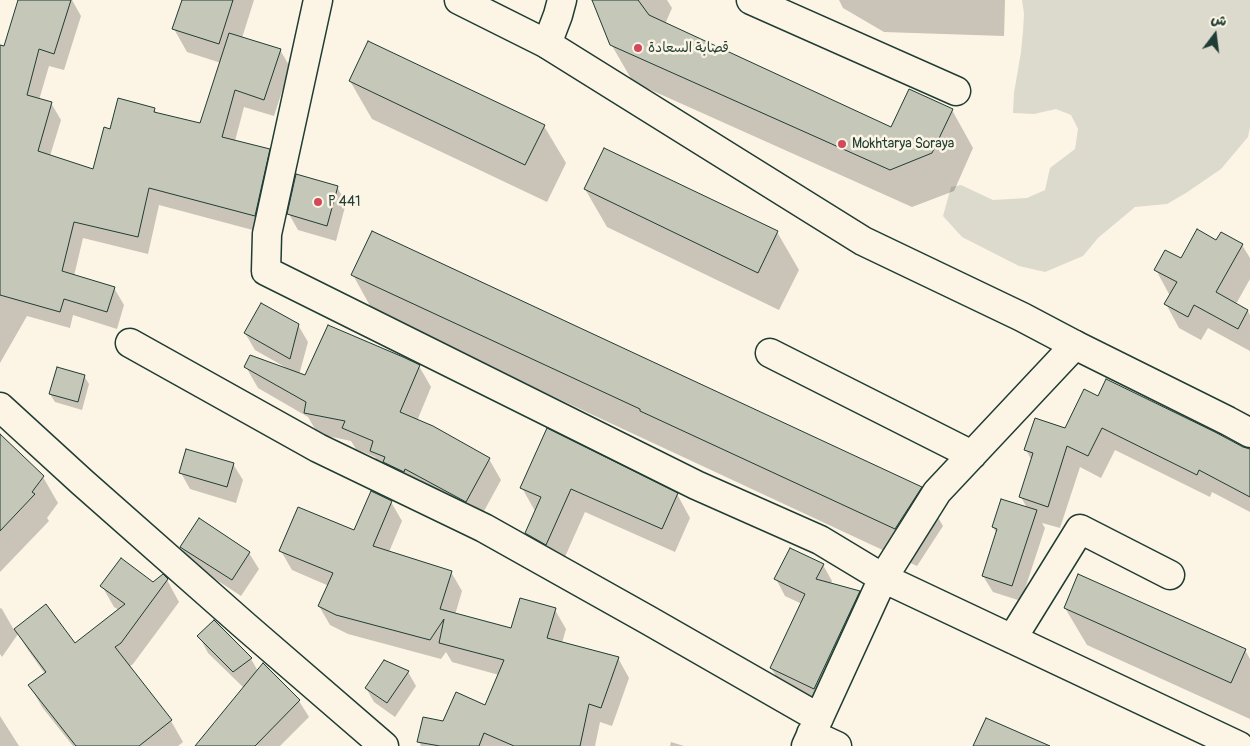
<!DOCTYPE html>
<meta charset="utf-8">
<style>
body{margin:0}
#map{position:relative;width:1250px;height:746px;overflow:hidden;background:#fcf5e5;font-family:Pangolin,"Playpen Sans Arabic",sans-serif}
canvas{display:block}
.north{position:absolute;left:1190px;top:10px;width:50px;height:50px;-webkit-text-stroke:4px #fcf5e5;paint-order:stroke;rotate:15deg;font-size:14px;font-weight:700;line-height:20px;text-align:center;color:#1f3d34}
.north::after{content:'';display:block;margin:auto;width:18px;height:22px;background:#1f3d34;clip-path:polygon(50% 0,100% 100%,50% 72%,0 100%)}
</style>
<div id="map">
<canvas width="1250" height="746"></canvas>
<div class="north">ش</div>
</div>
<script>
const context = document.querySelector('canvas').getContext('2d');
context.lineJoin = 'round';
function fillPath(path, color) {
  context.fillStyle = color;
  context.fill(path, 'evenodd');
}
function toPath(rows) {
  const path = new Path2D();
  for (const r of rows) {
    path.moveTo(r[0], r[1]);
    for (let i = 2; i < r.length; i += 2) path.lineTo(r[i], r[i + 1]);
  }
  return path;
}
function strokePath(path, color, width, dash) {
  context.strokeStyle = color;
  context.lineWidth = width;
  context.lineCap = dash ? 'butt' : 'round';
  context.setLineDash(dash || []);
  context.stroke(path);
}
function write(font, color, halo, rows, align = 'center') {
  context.font = font + ' Pangolin,"Playpen Sans Arabic",sans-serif';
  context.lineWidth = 5;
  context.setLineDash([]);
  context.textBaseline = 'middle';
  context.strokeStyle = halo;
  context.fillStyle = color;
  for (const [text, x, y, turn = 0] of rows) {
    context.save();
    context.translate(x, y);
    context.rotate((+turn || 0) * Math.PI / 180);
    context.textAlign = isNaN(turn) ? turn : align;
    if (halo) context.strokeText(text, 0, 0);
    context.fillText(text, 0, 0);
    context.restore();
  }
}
const green = toPath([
 [1022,0,1250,0,1250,127,1248,137,1221,169,1186,193,1167,204,1135,207,1098,238,1083,256,1045,272,1019,266,962,237,943,216,951,187,961,185,993,200,1027,198,1045,190,1050,168,1075,149,1078,129,1071,115,1056,109,1034,114,1013,113,1014,93,1021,52,1023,31,1024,14]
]);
const shadow = toPath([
 [20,0,72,0,81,16,64,70,49,66,39,100,51,103,61,120,50,156,94,170,111,131,154,109,157,114,201,125,221,63,187,52,174,29,183,0,254,0,242,38,280,50,290,67,274,116,244,107,235,141,269,150,279,167,264,233,159,205,148,254,83,238,74,276,114,288,124,305,117,329,73,315,70,328,27,316,0,363,0,46,5,47],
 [593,0,667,0,672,8,665,24,892,129,952,110,973,148,954,191,912,207,633,82,611,44],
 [839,0,1005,0,1004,36,884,32,843,8],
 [350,81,544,126,566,163,547,202,372,119],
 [337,187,346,203,336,241,298,230,289,214],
 [585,189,777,232,799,270,779,310,607,227],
 [1217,241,1242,245,1250,258,1250,279,1236,304,1248,311,1250,315,1250,351,1208,328,1201,340,1179,328,1166,304,1171,295,1169,294,1156,270,1181,260],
 [353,275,921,488,943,526,917,566,374,313],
 [298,325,308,342,299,375,305,377,419,366,431,387,417,421,489,459,501,480,478,522,383,472,375,457,356,449,351,441,318,434,308,417,258,388,246,367,292,371,255,350,245,333],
 [84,376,89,384,82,410,55,402,50,394],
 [1098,397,1242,448,1250,450,1250,512,1212,492,1210,497,1115,450,1101,478,1080,467,1060,528,1042,523,1045,528,1021,601,993,592,983,576,997,534,993,527,1027,508,1021,497,1032,461,1026,450,1066,429],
 [547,430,677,494,690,518,675,552,585,512,560,568,540,557,527,533,535,511,522,488],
 [0,435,43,477,58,503,47,518,49,521,0,572],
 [233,464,243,480,236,503,190,489,181,473],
 [391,502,402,521,389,552,451,572,462,591,455,615,512,630,555,610,566,629,562,643,618,658,629,678,612,726,600,722,595,746,421,746,419,741,444,723,485,707,499,675,452,662,446,652,441,659,348,634,330,625,319,606,329,586,292,570,281,551,355,532],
 [199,520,249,553,259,569,241,596,191,563,181,547],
 [823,565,832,581,831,584,859,592,868,609,824,705,781,684,771,668,802,604,785,596,776,579],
 [167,580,179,602,133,664,129,667,171,721,183,742,178,746,73,746,42,707,30,686,45,674,28,650,18,634,2,657,0,654,0,608,2,609,14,630,46,606,75,645,119,610,114,607,102,586,153,583],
 [1065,608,1245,650,1250,659,1250,719,1087,645],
 [199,636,251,659,258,671,263,665,299,701,309,717,280,746,197,746,244,688,208,653],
 [408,672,416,686,395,717,374,702,366,688],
 [0,716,19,746,0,746],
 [671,742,684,746,670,746]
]);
const building = toPath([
 [18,0,71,0,54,54,39,49,27,95,52,102,38,151,93,169,104,127,110,129,118,98,155,108,154,112,200,123,229,33,281,49,264,100,235,90,222,137,270,149,255,216,149,188,138,237,74,222,62,271,115,287,107,312,64,299,60,312,0,295,0,45,4,46,18,0],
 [182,0,233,0,219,44,172,29,182,0],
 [592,0,638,0,649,15,891,127,909,89,953,109,932,153,890,170,610,45,592,0],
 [368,41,545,125,525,165,349,81,368,41],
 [604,148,778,231,758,273,584,189,604,148],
 [296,174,338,186,327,226,287,214,296,174],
 [1197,229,1216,240,1221,232,1243,244,1216,292,1248,310,1238,329,1194,305,1188,317,1164,304,1177,282,1154,270,1165,250,1181,258,1197,229],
 [372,231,636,354,922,487,895,529,640,411,640,409,351,275,372,231],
 [261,303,299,324,290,359,244,333,261,303],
 [328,325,403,357,420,365,400,412,433,426,490,458,466,502,405,469,404,472,383,462,385,457,370,451,373,441,342,428,345,421,304,413,306,402,244,367,250,355,305,375,328,325],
 [57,367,85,375,78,402,49,394,57,367],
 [1106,379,1215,432,1243,447,1250,449,1250,497,1199,470,1197,475,1102,428,1088,456,1067,446,1048,507,1019,497,1033,453,1024,450,1035,418,1065,428,1084,389,1098,396,1106,379],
 [547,428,678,493,662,529,571,489,546,545,525,533,541,497,520,488,547,428],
 [0,434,44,476,32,492,35,494,0,531,0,434],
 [186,449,234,463,227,487,179,473,186,449],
 [371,491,392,501,373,546,452,571,440,609,511,628,520,598,556,608,547,638,619,657,601,708,589,704,580,746,514,746,484,733,479,746,440,746,417,742,423,717,443,721,456,692,485,705,504,660,439,643,444,619,430,640,336,615,318,606,333,573,279,551,298,507,354,530,371,491],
 [1001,499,1037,510,1012,586,982,576,997,529,992,527,1001,499],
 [199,518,250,552,232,580,180,547,199,518],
 [790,548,824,564,816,579,860,591,814,689,770,668,805,594,774,579,790,548],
 [121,558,153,582,163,574,168,579,121,643,115,647,172,720,139,746,76,746,28,685,46,672,14,629,46,604,75,643,125,604,100,586,121,558],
 [1078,574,1246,649,1231,683,1064,608,1078,574],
 [214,620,252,658,233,672,197,636,214,620],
 [384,660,409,671,387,703,365,688,384,660],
 [263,663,300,700,255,746,195,746,263,663],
 [986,718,1050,746,973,746,986,718]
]);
const street = toPath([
 [318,0,267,234,266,271,696,485,820,540,883,578,1239,746],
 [751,0,956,91],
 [547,44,558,15,562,0],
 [130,343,318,448,484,528,648,620,819,718],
 [770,353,972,455],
 [1012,639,1080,529,1170,575],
 [811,734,837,746],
 [806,746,883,578,937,492,1075,345]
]);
const secondary = toPath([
 [459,0,547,44,863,241,1022,317,1075,345,1228,421,1250,433],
 [0,407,82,482,244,625,384,746]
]);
const markers = [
 [638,48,5,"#d1495b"],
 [842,144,5,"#d1495b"],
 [318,202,5,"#d1495b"]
];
const poiNames = [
 ["قصابة السعادة",648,48],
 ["Mokhtarya Soraya",852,144],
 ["P 441",328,202]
];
fillPath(green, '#dcdacc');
fillPath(shadow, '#0003');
fillPath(building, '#c5c7b9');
strokePath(building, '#1f3d34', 1);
strokePath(street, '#1f3d34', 31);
strokePath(secondary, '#1f3d34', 31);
strokePath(street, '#fcf5e5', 28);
strokePath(secondary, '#fcf5e5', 28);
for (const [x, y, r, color] of markers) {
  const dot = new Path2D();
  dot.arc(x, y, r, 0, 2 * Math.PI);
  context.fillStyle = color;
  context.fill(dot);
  strokePath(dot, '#fcf5e5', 2);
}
write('14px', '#1f3d34', '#fcf5e5', poiNames, 'left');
</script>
